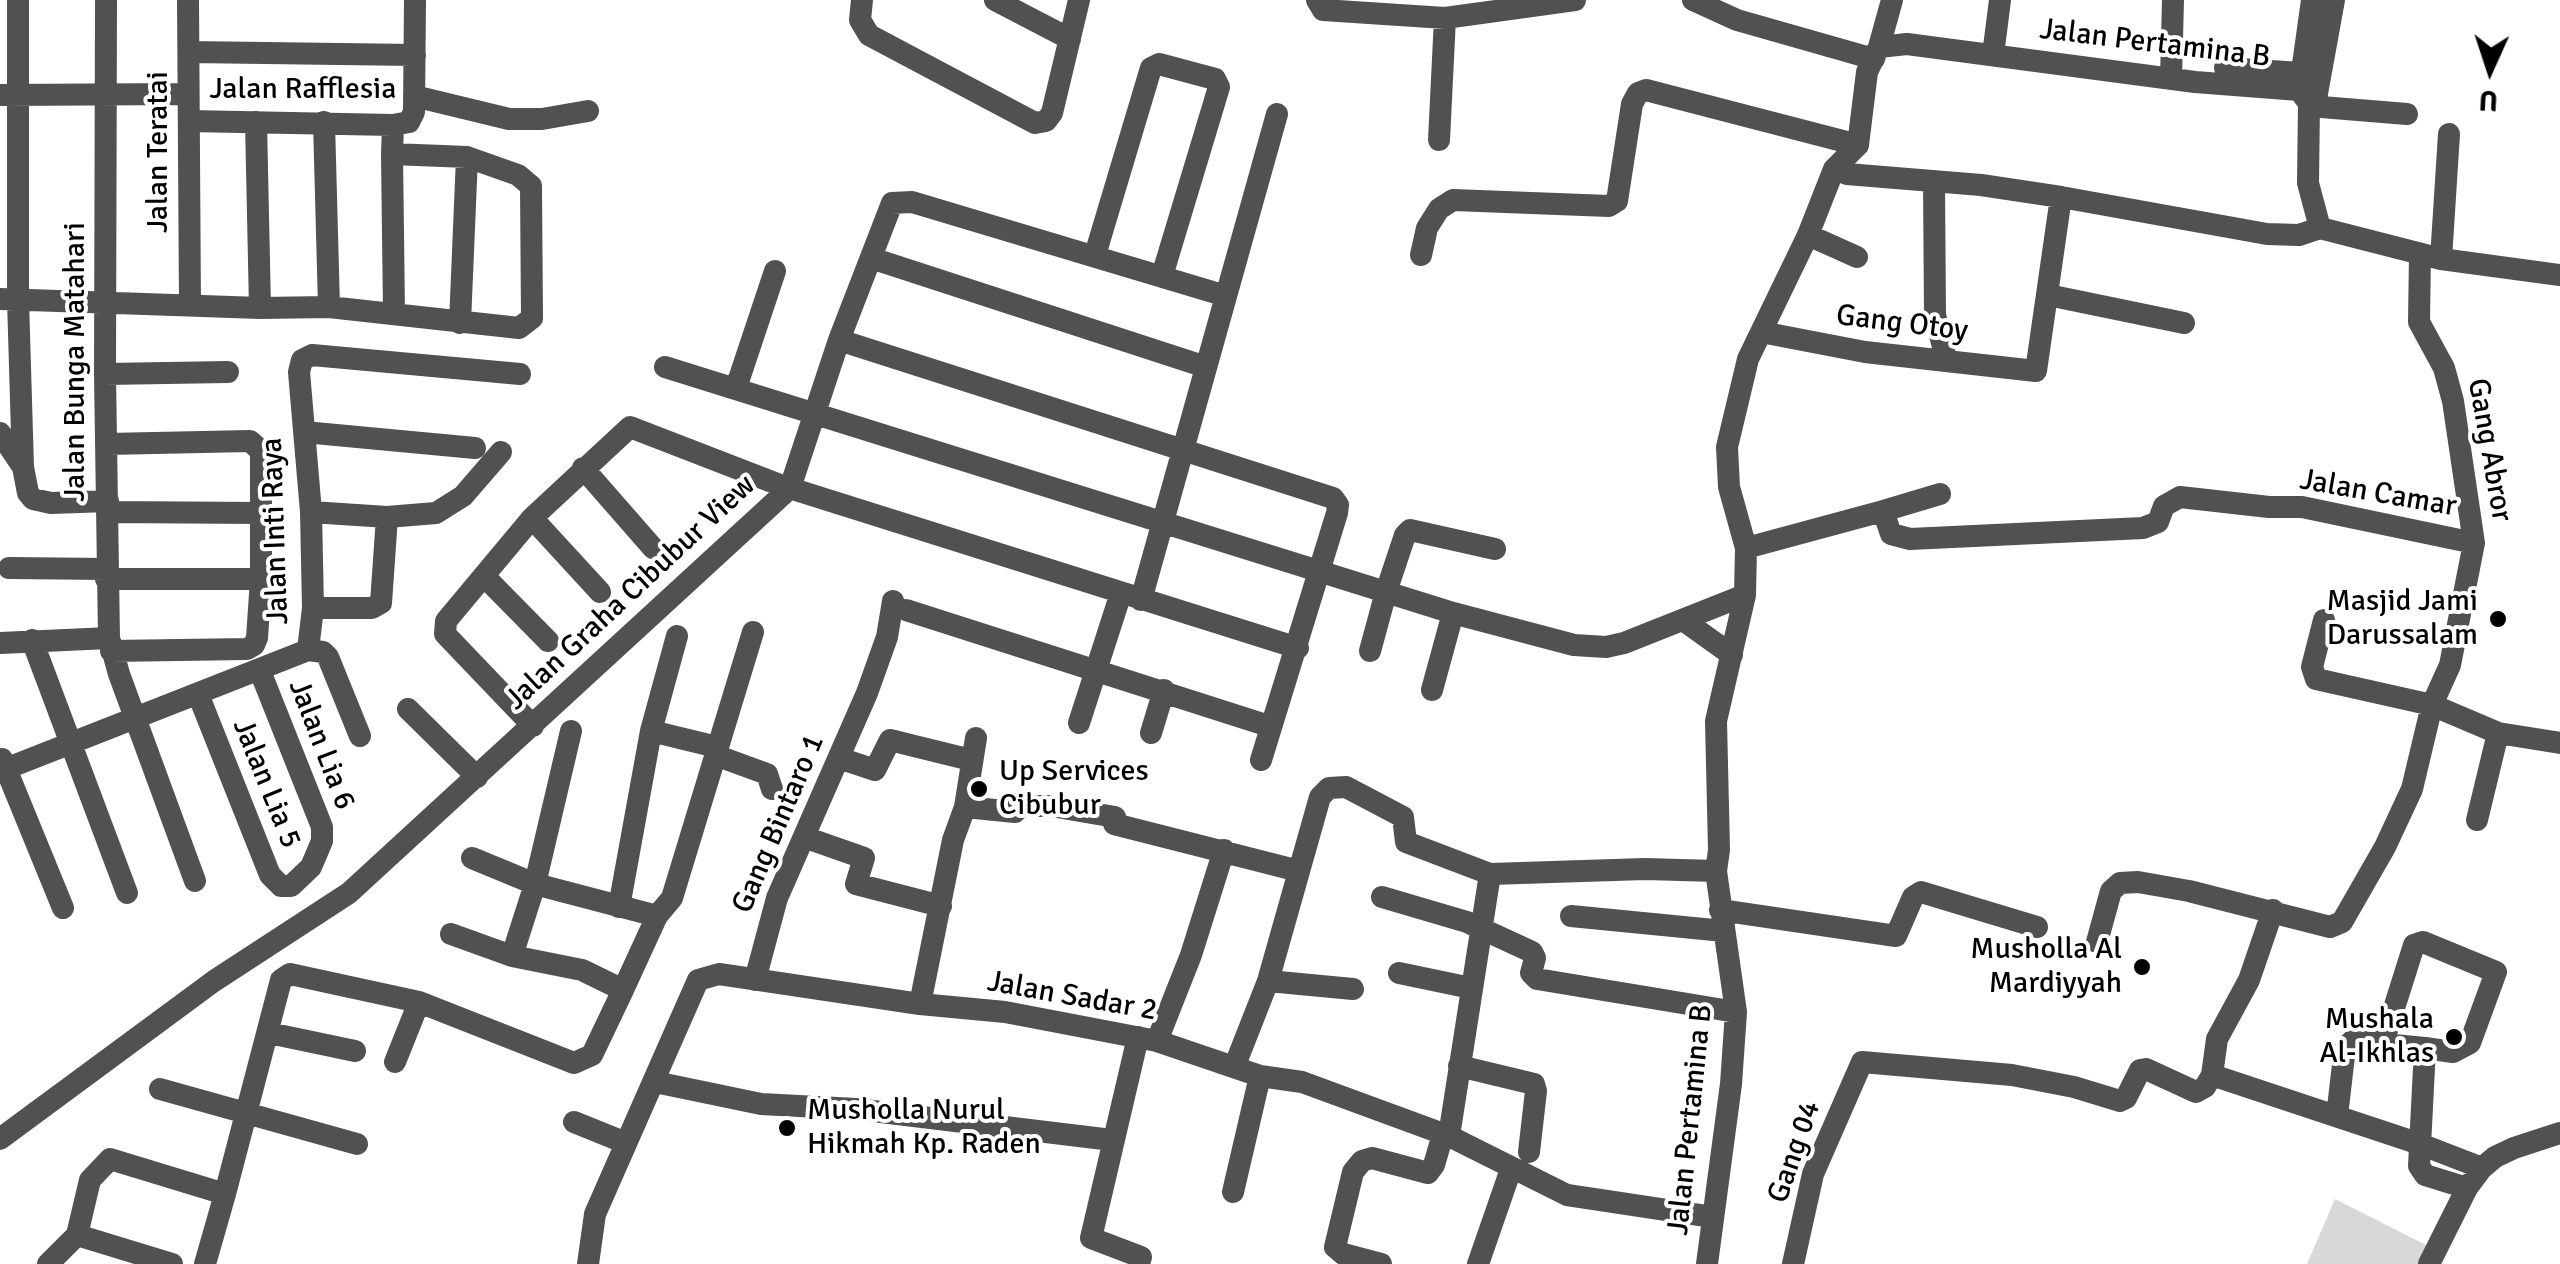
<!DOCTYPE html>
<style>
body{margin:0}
#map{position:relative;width:2560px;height:1264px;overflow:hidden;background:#fff;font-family:Signika,sans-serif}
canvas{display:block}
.north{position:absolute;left:2440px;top:20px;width:100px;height:100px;-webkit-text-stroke:8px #fff;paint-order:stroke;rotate:183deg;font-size:28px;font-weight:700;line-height:40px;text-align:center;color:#000}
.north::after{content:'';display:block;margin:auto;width:35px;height:45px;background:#000;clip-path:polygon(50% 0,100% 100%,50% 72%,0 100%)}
</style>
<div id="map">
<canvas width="2560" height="1264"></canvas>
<div class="north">U</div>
</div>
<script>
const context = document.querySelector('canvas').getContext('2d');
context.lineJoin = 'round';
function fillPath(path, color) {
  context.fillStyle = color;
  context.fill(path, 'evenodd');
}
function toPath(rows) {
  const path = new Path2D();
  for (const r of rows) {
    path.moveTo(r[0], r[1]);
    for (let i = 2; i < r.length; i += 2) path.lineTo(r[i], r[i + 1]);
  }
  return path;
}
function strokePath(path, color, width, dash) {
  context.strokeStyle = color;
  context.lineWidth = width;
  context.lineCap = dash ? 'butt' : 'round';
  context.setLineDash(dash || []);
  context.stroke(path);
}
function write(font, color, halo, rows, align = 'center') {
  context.font = font + ' Signika,sans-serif';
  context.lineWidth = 8;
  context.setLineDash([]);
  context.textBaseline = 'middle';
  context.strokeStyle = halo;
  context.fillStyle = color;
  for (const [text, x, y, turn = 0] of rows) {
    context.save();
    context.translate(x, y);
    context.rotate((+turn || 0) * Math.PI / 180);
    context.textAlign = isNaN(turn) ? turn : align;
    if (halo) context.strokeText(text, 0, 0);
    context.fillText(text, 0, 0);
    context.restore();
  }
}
const green = toPath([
 [2335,1199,2428,1246,2419,1264,2307,1264]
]);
const minor = toPath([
 [18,0,18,300,23,467],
 [106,0,105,374,109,638,119,674,195,881],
 [188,0,190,304],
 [862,0,860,20,869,35,1035,123,1046,121,1052,113,1079,0],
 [995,0,1070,39],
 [1317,0,1323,10,1445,18,1575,0],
 [1693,0,1737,20,1874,59],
 [1879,47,1907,44,2195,82,2299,90,2309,103,2308,183,2320,228,2441,259,2560,275],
 [189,52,415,55],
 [1993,55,2000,0],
 [2225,68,2301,73],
 [2171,79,2173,0],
 [2300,86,2312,0],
 [0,95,188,94],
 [414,96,509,119,542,119,588,111],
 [2309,103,2316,99,2334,0],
 [2309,106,2407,114],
 [189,121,393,125,409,122,414,112,415,0],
 [256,122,260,308],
 [1439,140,1445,18],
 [392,154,394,313],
 [1834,169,1847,174,1981,185,2061,197,2267,234,2299,235,2320,228],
 [1934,183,1935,315,1946,359],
 [1808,235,1857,257],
 [1095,255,1151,68,1159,64,1215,79,1219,87,1162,276],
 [1421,255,1427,228,1439,209,1453,200,1609,206,1617,201,1632,104,1638,93,1646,90,1858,145],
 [871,258,1206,367],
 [2441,259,2449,134],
 [2048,295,2184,323],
 [0,299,260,308,329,307,324,122],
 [329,307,519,328,532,318,531,186,518,175,467,157,392,154,393,125],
 [460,323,467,157],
 [1761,332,1865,352,2036,371,2061,197],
 [839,340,1333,498,1338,505,1337,513,1261,760],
 [665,367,1453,613,1574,645,1606,647,1624,643,1745,595],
 [105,374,228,372],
 [736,388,775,271],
 [304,432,475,448],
 [0,433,23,467,28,493,33,499,51,503,108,501],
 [107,444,250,441,261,451,261,579,257,638,254,645,247,649,111,651],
 [583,468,653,548],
 [1883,511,1940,494],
 [107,512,262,513],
 [311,512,387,517,381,603,372,608,313,608],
 [387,517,436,513,463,496,501,452],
 [532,518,600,592],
 [1746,548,1883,511,1891,534,1910,539,2143,528,2158,522,2164,506,2180,497,2269,507,2302,507,2474,543],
 [9,568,107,569],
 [485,577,548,641],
 [106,579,261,579],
 [1141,600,1277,114],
 [906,610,1269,726],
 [1683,620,1732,655],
 [2324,620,2312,667,2316,679,2432,705,2498,733,2560,743],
 [32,640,127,893],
 [0,643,109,638],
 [308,650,323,652,328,657,360,736],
 [1370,651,1386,592,1405,535,1410,530,1495,549],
 [1432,690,1453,613],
 [198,694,270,875,281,886,291,886,311,867,322,841,322,827,260,671],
 [408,709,477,777],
 [1079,723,1121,593],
 [533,726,445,634,446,621,532,518,630,427,780,485,1298,648],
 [651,731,717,747],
 [1151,733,1164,690],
 [715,755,767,774,772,789],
 [839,758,875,770,890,740,971,760],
 [2,759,63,908],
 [0,771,308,650,313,608,311,512,299,372,302,360,312,355,520,374],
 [965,807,1015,812,1021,806,1051,806,1115,817,1114,824,1299,871],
 [2477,820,2498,733],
 [804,837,864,858,856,884,941,906],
 [472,858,535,884,571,731],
 [1382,897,1467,922,1532,952,1535,958,1531,973,1537,979,1736,1012],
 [619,907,651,731,677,636],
 [1720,910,1896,936,1913,897,1921,892,2037,927],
 [2273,910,2249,980,2217,1039,2212,1075,2420,1144,2482,1168],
 [1571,916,1724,931],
 [451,934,512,956],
 [2097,942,2111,891,2120,883,2138,882,2189,891,2330,927,2342,922,2385,847,2412,789,2432,705,2450,665,2474,543,2453,401,2444,368,2419,322,2420,254],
 [1399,973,1471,988],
 [755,980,777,898,867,693,887,637,893,601],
 [1268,981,1320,797,1329,788,1346,787,1403,817,1406,842,1490,874,1645,869,1716,871],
 [623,990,657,916],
 [920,1004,953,840,965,807,976,738],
 [269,1033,355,1051],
 [1138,1037,1091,1238,1141,1257,1139,1264],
 [1157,1041,1191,955,1224,850],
 [2383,1043,2414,945,2423,942,2496,972,2470,1043,2453,1052,2425,1048,2419,1166,2425,1175,2467,1188],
 [395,1062,419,1002],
 [1235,1065,1268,981,1353,989],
 [1459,1066,1534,1084,1536,1091,1529,1152],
 [655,1082,761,1104,856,1109,1112,1140],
 [160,1089,357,1144],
 [2337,1116,2344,1056,2346,1047,2352,1041,2425,1048],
 [574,1122,626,1143],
 [1449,1136,1490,874],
 [0,1139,214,981,349,893,790,488,839,340,892,203,912,202,1226,296],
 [1233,1192,1260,1076],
 [77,1235,172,1264],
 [48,1264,77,1235,90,1180,110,1159,225,1194,281,980,290,974,419,1002,574,1063,592,1055,623,990,582,970,512,956,535,884,657,916,672,898,753,632],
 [205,1264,225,1194],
 [588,1264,595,1214,698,980,719,974,920,1004,1005,1012,1157,1041,1260,1076,1302,1082,1449,1136,1567,1195,1713,1217],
 [1381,1264,1343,1254,1335,1247,1353,1172,1362,1161,1372,1158,1428,1173,1434,1165,1443,1134],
 [1478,1264,1511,1169],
 [1707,1264,1731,1084,1736,1012,1716,871,1719,850,1716,721,1745,595,1746,548,1729,487,1727,447,1748,359,1808,235,1834,169,1858,145,1867,72,1879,47,1892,0],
 [1793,1264,1813,1174,1862,1062,2012,1075,2074,1087,2120,1101,2126,1098,2140,1070,2146,1069,2196,1092,2205,1087,2212,1075],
 [2429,1264,2467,1188,2482,1168,2495,1157,2514,1148,2560,1133]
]);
const markers = [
 [2498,619,10,"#000"],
 [979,789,10,"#000"],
 [2142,967,10,"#000"],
 [2454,1037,10,"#000"],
 [787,1128,10,"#000"]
];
const streetNames = [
 ["Jalan Pertamina B",2155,44,7],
 ["Jalan Rafflesia",303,90],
 ["Jalan Teratai",159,152,-90],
 ["Gang Otoy",1902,324,7],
 ["Jalan Bunga Matahari",76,362,-90],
 ["Gang Abror",2489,450,80],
 ["Jalan Camar",2378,494,10],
 ["Jalan Inti Raya",276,531,-92],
 ["Jalan Graha Cibubur View",631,593,-43],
 ["Jalan Lia 6",321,745,69],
 ["Jalan Lia 5",266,784,68],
 ["Gang Bintaro 1",779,824,-67],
 ["Jalan Sadar 2",1072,997,10],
 ["Jalan Pertamina B",1691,1120,-84],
 ["Gang 04",1795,1152,-71]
];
const poiNames = [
 ["Masjid Jami",2478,602],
 ["Darussalam",2478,636],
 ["Up Services",999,772,"left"],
 ["Cibubur",999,806,"left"],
 ["Musholla Al",2122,950],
 ["Mardiyyah",2122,984],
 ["Mushala",2434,1020],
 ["Al-Ikhlas",2434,1054],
 ["Musholla Nurul",807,1111,"left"],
 ["Hikmah Kp. Raden",807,1145,"left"]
];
fillPath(green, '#d8d8d8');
strokePath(minor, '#515151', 22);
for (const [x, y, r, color] of markers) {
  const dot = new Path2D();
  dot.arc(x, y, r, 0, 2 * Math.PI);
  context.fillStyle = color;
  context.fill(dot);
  strokePath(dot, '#fff', 4);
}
write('30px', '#000', '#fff', streetNames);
write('30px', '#000', '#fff', poiNames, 'right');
</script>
